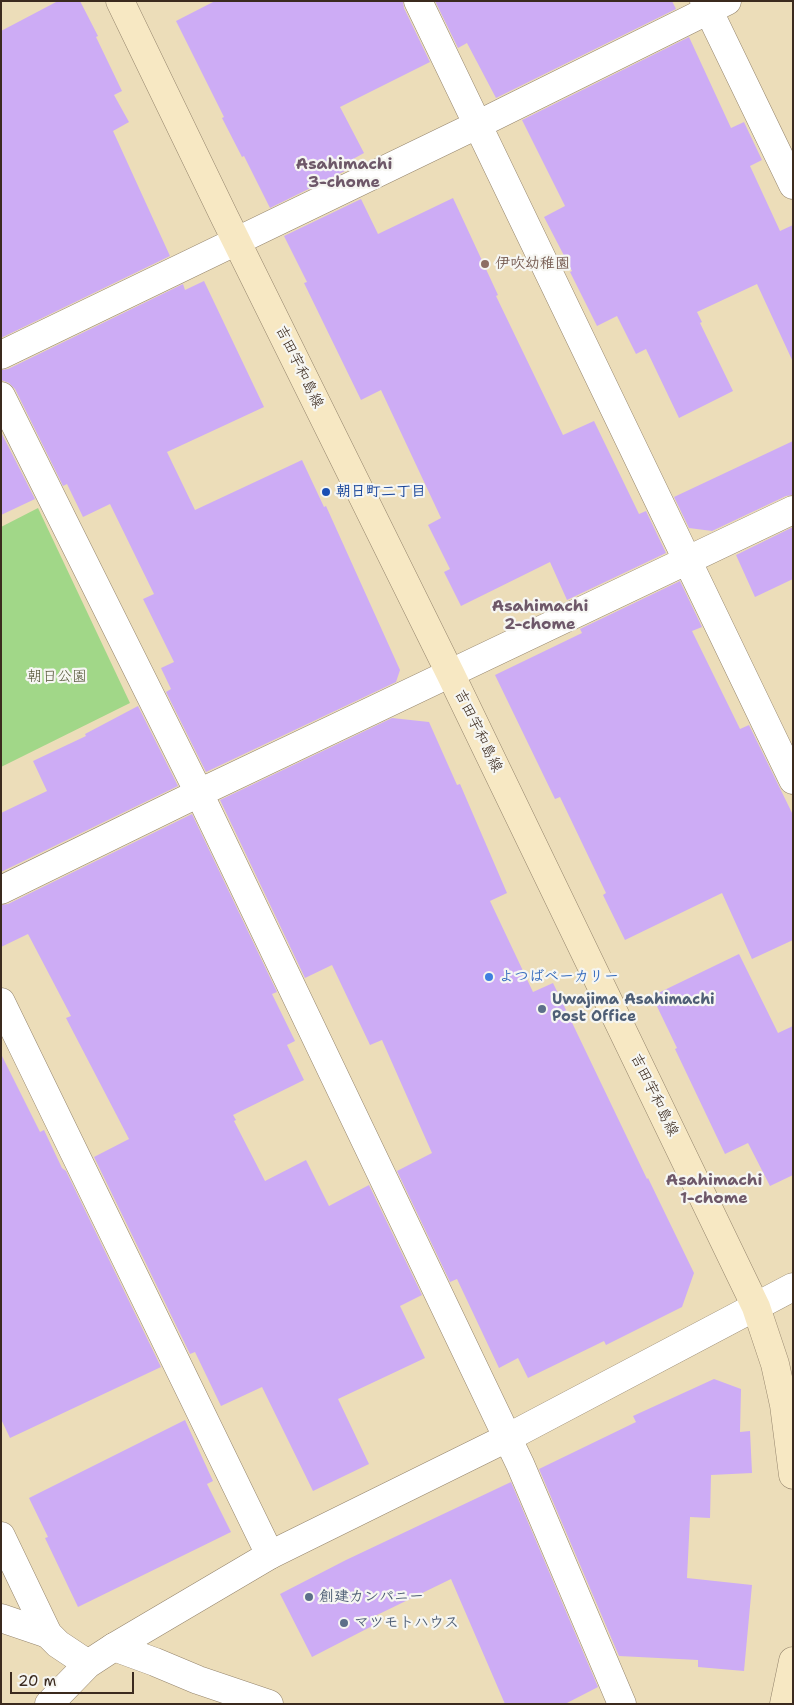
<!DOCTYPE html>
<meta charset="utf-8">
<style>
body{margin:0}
#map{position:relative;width:794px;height:1705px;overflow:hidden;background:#ecddb9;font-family:"Shantell Sans",sans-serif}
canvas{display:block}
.frame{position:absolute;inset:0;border:2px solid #3b2a1e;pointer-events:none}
.scale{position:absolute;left:10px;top:1672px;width:124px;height:22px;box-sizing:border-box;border:2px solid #3b2a1e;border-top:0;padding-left:6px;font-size:15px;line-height:18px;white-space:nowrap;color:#3b2a1e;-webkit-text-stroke:4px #f6f6f2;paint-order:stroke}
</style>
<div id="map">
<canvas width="794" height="1705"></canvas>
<div class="frame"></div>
<div class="scale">20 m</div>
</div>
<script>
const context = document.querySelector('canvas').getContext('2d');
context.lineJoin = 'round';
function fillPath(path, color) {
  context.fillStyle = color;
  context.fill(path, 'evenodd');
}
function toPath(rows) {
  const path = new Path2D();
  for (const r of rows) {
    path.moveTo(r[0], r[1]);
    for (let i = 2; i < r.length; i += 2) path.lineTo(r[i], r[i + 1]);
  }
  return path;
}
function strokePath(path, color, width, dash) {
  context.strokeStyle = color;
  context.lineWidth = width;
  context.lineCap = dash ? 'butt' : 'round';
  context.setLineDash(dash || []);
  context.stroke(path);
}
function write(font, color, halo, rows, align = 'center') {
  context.font = font + ' "Shantell Sans","Klee One",sans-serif';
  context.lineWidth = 4.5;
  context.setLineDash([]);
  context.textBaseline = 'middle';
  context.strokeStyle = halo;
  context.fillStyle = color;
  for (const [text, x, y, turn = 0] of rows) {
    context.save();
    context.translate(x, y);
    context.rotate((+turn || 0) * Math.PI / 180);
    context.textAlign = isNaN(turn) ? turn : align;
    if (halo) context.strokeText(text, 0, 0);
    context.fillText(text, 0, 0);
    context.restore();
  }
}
const green = toPath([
 [38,508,130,703,1,767,1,527]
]);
const building = toPath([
 [58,1,80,1,98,36,96,37,122,91,114,95,129,122,113,131,170,256,1,338,1,31],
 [215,1,403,1,404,8,430,62,340,107,364,153,344,164,347,170,270,208,244,156,242,157,222,118,224,117,176,21],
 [435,1,672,1,676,9,496,98,467,43,458,48],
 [689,37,731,128,744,122,762,160,750,166,780,231,793,225,793,362,757,284,697,312,702,322,700,323,733,391,679,418,646,349,636,354,617,316,597,326,570,272,572,271,544,217,565,206,522,120],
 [453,198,498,295,496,296,563,435,594,421,639,514,646,511,666,553,567,600,550,562,461,606,444,572,450,569,428,525,441,518,381,390,361,400,304,283,307,282,284,236,361,199,378,234],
 [204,281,264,407,167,452,195,510,302,460,324,507,326,506,400,670,396,682,206,772,166,692,171,689,161,668,174,662,143,599,154,594,110,504,83,517,67,484,63,486,15,389,9,383,1,380,1,370,8,369,183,284,185,290],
 [1,432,35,499,1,515],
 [793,441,793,495,786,496,712,531,689,528,674,497],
 [793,527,793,579,755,597,736,555],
 [680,581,702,627,692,631,740,729,749,725,793,815,793,940,752,959,722,893,625,940,603,895,606,893,560,797,555,799,495,675,582,633,580,629],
 [138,706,178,786,1,872,1,813,47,791,33,761,86,736,85,734],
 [392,718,429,722,457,785,460,784,507,893,490,901,533,992,553,983,647,1179,648,1178,694,1273,682,1307,606,1345,604,1341,528,1378,518,1358,499,1368,457,1279,450,1282,397,1171,432,1153,382,1040,370,1045,332,965,305,978,220,800],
 [192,814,277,992,272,994,295,1041,287,1045,304,1080,233,1115,236,1120,234,1121,265,1181,306,1160,329,1206,369,1185,422,1295,400,1306,425,1358,338,1399,369,1464,313,1491,262,1387,221,1406,195,1352,190,1354,94,1157,129,1139,66,1018,71,1016,28,934,1,947,1,905,8,904],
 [739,954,778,1033,793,1026,793,1175,770,1186,748,1143,725,1154,675,1049,677,1048,652,996],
 [1,1054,40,1132,44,1130,62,1168,66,1171,161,1367,10,1438,1,1419],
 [714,1379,741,1389,740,1432,750,1431,752,1473,711,1475,710,1518,690,1517,687,1578,752,1585,744,1671,698,1667,698,1660,619,1656,539,1469,636,1422,633,1416],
 [185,1420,213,1481,207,1484,231,1532,78,1607,45,1538,48,1537,29,1498],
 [511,1482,598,1687,565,1704,505,1704,451,1579,375,1616,378,1623,312,1657,280,1594,346,1560]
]);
const minor = toPath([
 [418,1,793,780],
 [704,1,793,185],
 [1,355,477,125,727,1],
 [1,396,199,793,520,1464,622,1704],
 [1,890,199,793,793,510],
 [1,1002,270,1555],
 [1,1618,48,1634],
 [114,1647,155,1662,198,1680,269,1704]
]);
const tertiary = toPath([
 [1,1536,48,1634,58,1644,88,1664],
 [49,1704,88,1664,114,1647,270,1555,507,1438,793,1287]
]);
const secondary = toPath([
 [120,1,224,216,450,673,756,1307,775,1364,784,1405,793,1475],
 [784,1704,793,1661]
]);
const markers = [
 [485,264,5,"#8d6e63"],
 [326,492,5,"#1a4fb4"],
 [489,977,5,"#3f7fe0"],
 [542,1009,5,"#5c6f8a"],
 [309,1597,5,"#5c6f8a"],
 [344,1623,5,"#5c6f8a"]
];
const educationNames = [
 ["伊吹幼稚園",495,264]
];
const streetNames = [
 ["吉田宇和島線",299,367,64],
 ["吉田宇和島線",478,731,64],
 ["吉田宇和島線",654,1095,64]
];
const transitNames = [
 ["朝日町二丁目",336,492]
];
const parkNames = [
 ["朝日公園",57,677]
];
const shopNames = [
 ["よつばベーカリー",499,977]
];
const serviceNames = [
 ["Uwajima Asahimachi",552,1000],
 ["Post Office",552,1017],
 ["創建カンパニー",319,1597],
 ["マツモトハウス",354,1623]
];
const neighbourhoodNames = [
 ["Asahimachi",344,165],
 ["3-chome",344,183],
 ["Asahimachi",540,607],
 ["2-chome",540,625],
 ["Asahimachi",714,1181],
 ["1-chome",714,1199]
];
fillPath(green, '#a1d788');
fillPath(building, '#cdacf5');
strokePath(minor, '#94846c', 29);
strokePath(tertiary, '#94846c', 29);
strokePath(secondary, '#94846c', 29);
strokePath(minor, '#fff', 28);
strokePath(tertiary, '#fff', 28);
strokePath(secondary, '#f7e8c3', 28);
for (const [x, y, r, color] of markers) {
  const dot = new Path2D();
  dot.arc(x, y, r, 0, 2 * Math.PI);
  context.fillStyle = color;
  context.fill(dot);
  strokePath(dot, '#f6f6f2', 2);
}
write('bold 15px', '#785e54', '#f6f6f2', educationNames, 'left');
write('15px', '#3b2a1e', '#f6f6f2', streetNames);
write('bold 15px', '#164399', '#f6f6f2', transitNames, 'left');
write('15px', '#545538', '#f6f6f2', parkNames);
write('bold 15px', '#366cbe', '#f6f6f2', shopNames, 'left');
write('bold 15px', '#4e5e75', '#f6f6f2', serviceNames, 'left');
write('bold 16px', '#6e5869', '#f6f6f2', neighbourhoodNames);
</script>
